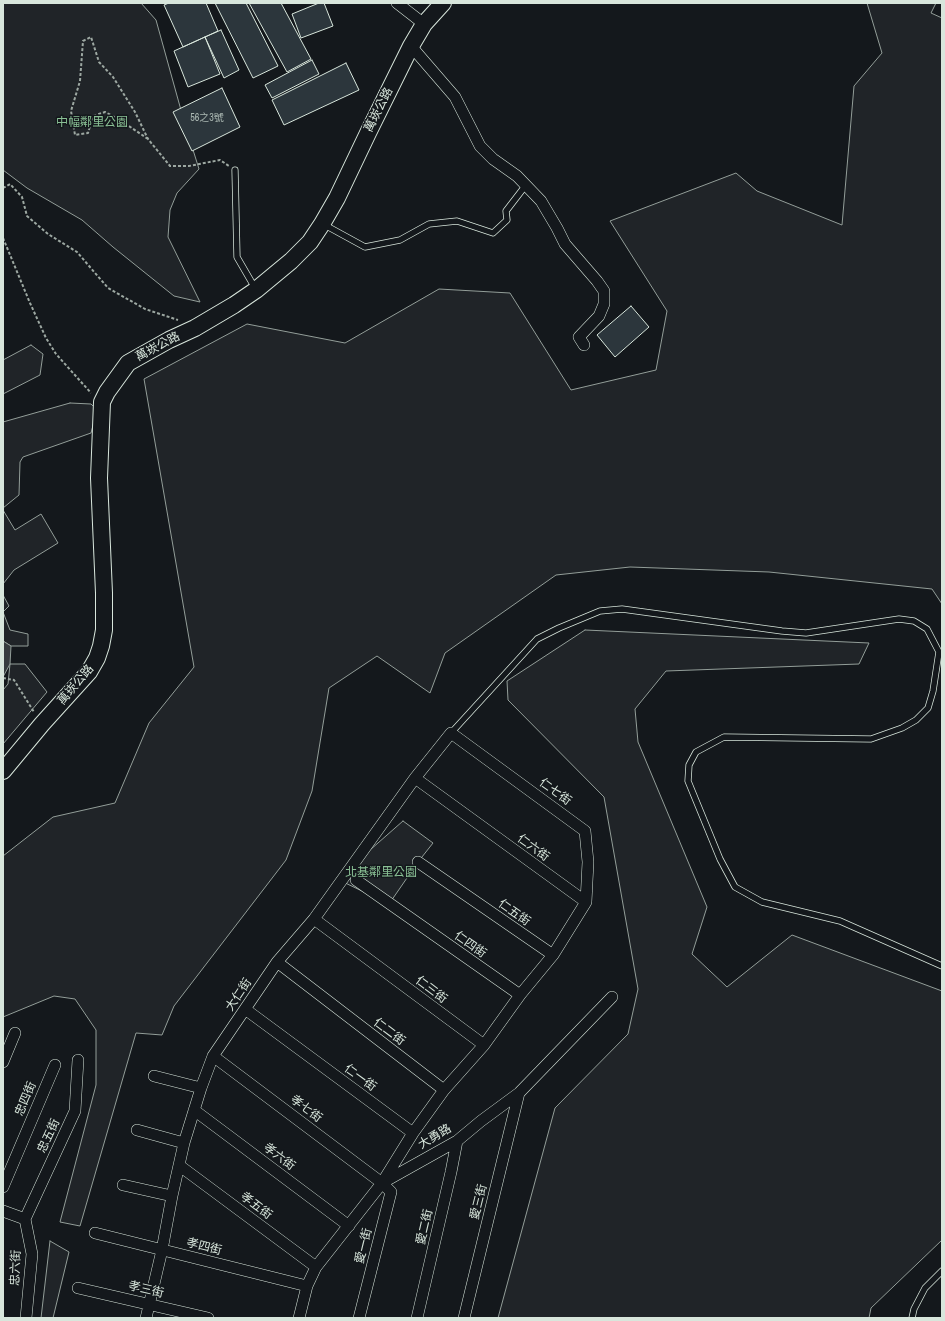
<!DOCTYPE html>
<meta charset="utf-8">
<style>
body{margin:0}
#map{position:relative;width:945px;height:1321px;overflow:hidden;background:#14181c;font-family:"Archivo Narrow",sans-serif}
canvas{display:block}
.frame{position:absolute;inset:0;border:4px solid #d8e6dc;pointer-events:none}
</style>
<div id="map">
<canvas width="945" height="1321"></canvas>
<div class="frame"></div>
</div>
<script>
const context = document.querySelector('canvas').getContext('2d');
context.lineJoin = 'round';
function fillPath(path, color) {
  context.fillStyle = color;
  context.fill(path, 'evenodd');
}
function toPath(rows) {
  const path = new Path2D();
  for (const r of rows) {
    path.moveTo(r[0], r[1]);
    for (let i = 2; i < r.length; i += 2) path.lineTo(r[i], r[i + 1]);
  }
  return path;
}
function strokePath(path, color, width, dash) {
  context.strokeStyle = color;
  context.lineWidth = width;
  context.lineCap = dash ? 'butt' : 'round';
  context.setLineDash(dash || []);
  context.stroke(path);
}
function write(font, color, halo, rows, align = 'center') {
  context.font = font + ' "Archivo Narrow","Noto Sans TC",sans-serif';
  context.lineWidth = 3;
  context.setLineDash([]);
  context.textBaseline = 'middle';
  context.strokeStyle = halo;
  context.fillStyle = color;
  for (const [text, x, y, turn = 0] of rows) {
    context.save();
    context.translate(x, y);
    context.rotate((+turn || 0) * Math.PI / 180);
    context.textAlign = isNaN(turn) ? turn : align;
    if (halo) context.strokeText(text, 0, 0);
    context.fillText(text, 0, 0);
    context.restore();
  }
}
const green = toPath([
 [3,3,141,3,156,20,184,121,199,169,177,193,170,210,168,237,200,302,174,296,113,247,82,220,27,188,3,170,3,3],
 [867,3,936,3,931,13,942,18,942,604,932,589,769,572,630,567,556,575,445,653,430,693,377,656,329,688,312,791,286,860,174,1006,162,1035,136,1033,80,1226,60,1222,96,1085,96,1030,75,999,54,996,3,1017,3,856,53,817,115,803,149,723,194,667,144,379,247,324,345,343,439,289,510,293,571,390,656,370,667,311,610,221,736,173,757,191,842,225,854,86,882,53,867,3],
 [31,345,43,354,40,375,3,394,3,360,31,345],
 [70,403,91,404,97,410,91,433,23,457,20,462,19,495,3,508,3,422,70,403],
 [3,510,15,530,41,514,58,543,14,570,3,584,3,510],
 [3,595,9,606,3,612,10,630,28,634,28,646,11,646,3,641,3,595],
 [585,630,869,643,859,664,666,671,635,709,638,742,707,907,692,954,727,987,792,935,942,991,942,1240,871,1308,869,1318,498,1318,555,1108,628,1034,638,989,604,797,508,700,507,681,585,630],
 [10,664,25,664,47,692,3,744,3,690,8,684,10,664],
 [403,821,433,843,418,862,389,904,337,879,403,821],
 [50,1241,69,1252,53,1318,41,1318,50,1241]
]);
const water = toPath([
 [3,641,11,646,10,664,3,677,3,641]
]);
const building = toPath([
 [169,3,206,3,218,31,183,47,164,5,169,3],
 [215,3,246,3,278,66,253,78,215,3],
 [249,3,281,3,311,59,287,72,249,3],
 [319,3,324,3,333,26,301,38,292,14,319,3],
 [221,30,239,70,224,78,205,37,221,30],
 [205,37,220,74,188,87,174,51,205,37],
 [312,60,319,74,272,98,265,85,312,60],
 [346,63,359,90,284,125,272,100,346,63],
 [222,88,240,127,192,151,173,112,222,88],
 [631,306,649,327,615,357,597,335,631,306]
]);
const path = toPath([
 [148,139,120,120,105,112,93,116,88,133,75,135,71,111,80,81,83,41,91,37,99,62,113,77,135,112,148,139,170,166,189,166,220,160,229,166],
 [3,188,10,184,22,197,27,216,48,234,77,252,108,288,145,309,178,320],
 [3,238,30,303,46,338,56,354,91,393],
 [3,678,14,680,34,712]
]);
const lane = toPath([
 [235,170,237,257,255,288],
 [323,224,365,247,400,240,429,224,457,221,493,233,507,220,506,211,526,185],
 [451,733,537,639,559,628,600,611,622,609,782,631,806,633,899,619,914,621,927,629,939,652,933,691,928,708,916,720,902,728,871,739,724,737,696,752,689,765,688,781,720,859,735,887,762,902,840,921,942,966],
 [912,1318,914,1309,925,1288,942,1271]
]);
const street = toPath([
 [397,3,424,24],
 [411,46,455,97,480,146,493,159,517,176,541,201,557,228,565,244,597,281,604,291,604,304,599,316,579,337,584,345],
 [415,778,586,902],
 [418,862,553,955],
 [356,880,520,995],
 [314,919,484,1045],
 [277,962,444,1090],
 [245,1009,413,1133],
 [213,1056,382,1183,391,1192,359,1318],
 [3,1062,15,1033],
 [154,1076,201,1088],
 [194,1110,349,1226],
 [137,1130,184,1143],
 [180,1166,316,1267],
 [123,1185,172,1196],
 [3,1187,55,1065],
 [3,1211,25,1219,32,1254,26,1318],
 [25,1219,75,1111,78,1060],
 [95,1233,307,1286],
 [78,1288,208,1318],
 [146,1318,162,1250,172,1196,184,1143,201,1088,213,1056,277,962,314,919,415,778,451,733,585,831,588,862,586,902,553,955,520,995,484,1045,444,1090,413,1133,382,1183],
 [299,1318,307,1286,316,1267,382,1183,457,1141,481,1121,519,1093,612,997],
 [417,1318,451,1172,457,1141],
 [464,1318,519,1093]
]);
const secondary = toPath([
 [3,771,42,724,89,672,97,658,101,646,104,630,104,593,99,478,102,402,107,392,128,363,169,340,195,328,234,305,256,290,291,261,310,242,322,224,337,198,368,133,411,46,424,24,443,3]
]);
const numberNames = [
 ["56之3號",207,118]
];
const streetNames = [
 ["萬崁公路",379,110,-63],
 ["萬崁公路",158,347,-28],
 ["萬崁公路",76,685,-50],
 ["仁七街",555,792,36],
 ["仁六街",533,848,36],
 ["仁五街",514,913,35],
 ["仁四街",470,945,35],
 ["仁三街",431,990,37],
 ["大仁街",239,995,-56],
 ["仁二街",389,1032,37],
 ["仁一街",360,1078,36],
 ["忠四街",26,1099,-67],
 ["孝七街",306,1109,37],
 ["忠五街",49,1136,-65],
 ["大勇路",435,1137,-31],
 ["孝六街",279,1157,37],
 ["愛三街",479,1202,-76],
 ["孝五街",256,1206,37],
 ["愛二街",425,1227,-77],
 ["愛一街",364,1246,-76],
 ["孝四街",204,1247,14],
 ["忠六街",16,1268,-88],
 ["孝三街",146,1290,13]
];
const parkNames = [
 ["中幅鄰里公園",92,123],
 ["北基鄰里公園",381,873]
];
fillPath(green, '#202428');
strokePath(green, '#939e99', 1);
fillPath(water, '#363b3e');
strokePath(water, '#939e99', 1);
fillPath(building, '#2c363c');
strokePath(building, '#d8e6dc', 1);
strokePath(lane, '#d8e6dc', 7);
strokePath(street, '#d8e6dc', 12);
strokePath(secondary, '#d8e6dc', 18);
strokePath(path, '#9da8a2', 2, [3, 2]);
strokePath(lane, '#14181c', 5.5);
strokePath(street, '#14181c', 11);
strokePath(secondary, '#14181c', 16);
write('10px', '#adbab4', null, numberNames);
write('12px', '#d8e6dc', '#14181c', streetNames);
write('12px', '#8ac095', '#14181c', parkNames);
</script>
